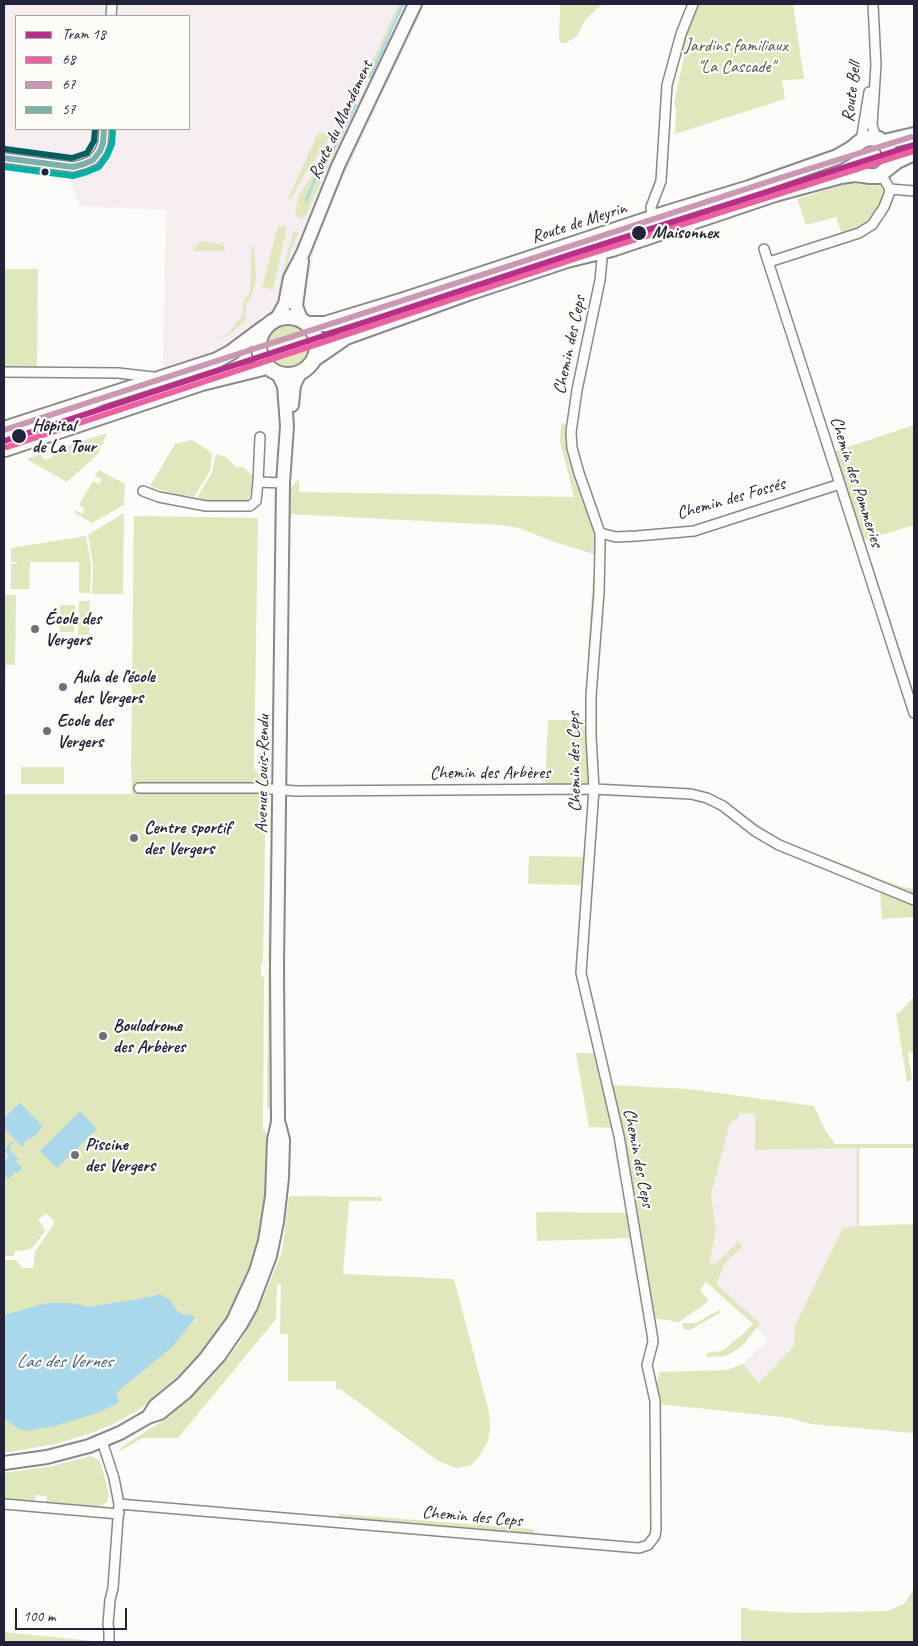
<!DOCTYPE html>
<meta charset="utf-8">
<style>
body{margin:0}
#map{position:relative;width:918px;height:1646px;overflow:hidden;background:#fcfbf8;font-family:Caveat,sans-serif}
canvas{display:block}
.frame{position:absolute;inset:0;border:5px solid #22223b;pointer-events:none}
.legend{position:absolute;left:15px;top:15px;width:175px;height:115px;box-sizing:border-box;background:#fdfcf7;border:1px solid #a5a5ac;margin:0;padding:6px 9px;list-style:none;font-size:15px;color:#22223b}
.legend li{display:flex;align-items:center;gap:10px;height:25px}
.legend b{width:25px;border:1px solid #a5a5ac}
.scale{position:absolute;left:15px;top:1608px;width:112px;height:22px;box-sizing:border-box;border:2px solid #22223b;border-top:0;padding-left:6px;font-size:15px;line-height:18px;white-space:nowrap;color:#22223b;-webkit-text-stroke:4px #fdfcf7;paint-order:stroke}
</style>
<div id="map">
<canvas width="918" height="1646"></canvas>
<div class="frame"></div>
<ul class="legend">
<li><b style="height:6px;background:#b82f89"></b>Tram 18</li>
<li><b style="height:6px;background:#ec619f"></b>68</li>
<li><b style="height:6px;background:#cb98b4"></b>67</li>
<li><b style="height:6px;background:#7ab2aa"></b>57</li>
</ul>
<div class="scale">100 m</div>
</div>
<script>
const context = document.querySelector('canvas').getContext('2d');
context.lineJoin = 'round';
function fillPath(path, color) {
  context.fillStyle = color;
  context.fill(path, 'evenodd');
}
function toPath(rows) {
  const path = new Path2D();
  for (const r of rows) {
    if (r.length === 3) {
      path.moveTo(r[0] + r[2], r[1]);
      path.arc(r[0], r[1], r[2], 0, 2 * Math.PI);
      continue;
    }
    path.moveTo(r[0], r[1]);
    for (let i = 2; i < r.length; i += 2) path.lineTo(r[i], r[i + 1]);
  }
  return path;
}
function strokePath(path, color, width, dash) {
  context.strokeStyle = color;
  context.lineWidth = width;
  context.lineCap = dash ? 'butt' : 'round';
  context.setLineDash(dash || []);
  context.stroke(path);
}
function write(font, color, halo, rows, align = 'center') {
  context.font = font + ' Caveat,sans-serif';
  context.lineWidth = 4.5;
  context.setLineDash([]);
  context.textBaseline = 'middle';
  context.strokeStyle = halo;
  context.fillStyle = color;
  for (const [text, x, y, turn = 0] of rows) {
    context.save();
    context.translate(x, y);
    context.rotate((+turn || 0) * Math.PI / 180);
    context.textAlign = isNaN(turn) ? turn : align;
    if (halo) context.strokeText(text, 0, 0);
    context.fillText(text, 0, 0);
    context.restore();
  }
}
const built = toPath([
 [4,4,425,4,334,199,315,249,306,289,272,313,228,349,163,370,166,210,80,206,69,176,4,166],
 [16,16,189,16,189,129,16,129],
 [726,1113,755,1114,755,1150,857,1148,857,1227,810,1298,795,1326,795,1346,759,1383,743,1364,769,1339,704,1279,705,1246,701,1196]
]);
const green = toPath([
 [399,4,405,4,370,76,365,82,364,81,368,70],
 [560,4,605,4,599,7,585,20,577,36,566,43,562,43,559,40],
 [695,4,793,4,804,79,782,80,785,99,675,134,676,109,674,103,684,57,677,56],
 [353,102,355,104,355,107,306,215,304,218,298,218,295,214,299,195,331,147],
 [318,133,333,133,303,177,291,199,288,199],
 [850,183,873,186,880,183,882,186,884,194,884,199,869,223,859,229,842,234,836,217,806,225,797,199],
 [278,226,287,227,273,289,262,287],
 [293,231,298,233,290,252,282,292,278,291],
 [201,241,223,245,226,251,193,251,194,248],
 [254,247,256,279,251,298,246,304,245,321,230,334,217,340,229,332,243,315,244,299,250,294,252,251,251,248],
 [4,269,38,269,37,368,4,367],
 [287,321,302,326,309,335,263,350,264,339,271,328,275,324],
 [312,343,309,358,301,366,296,369,281,370,272,365,266,358],
 [563,423,567,425,572,462,593,527,594,554,557,543,519,528,501,525,289,514,290,491,292,486,299,479,299,492,574,497,560,441,561,425],
 [914,425,914,525,861,541,833,452],
 [107,433,98,454,67,482,28,460,29,458,42,454,44,460,53,457,51,451],
 [192,440,212,453,210,471,194,497,185,495,183,497,150,486,175,444],
 [216,454,226,457,236,467,243,467,254,477,248,501,245,503,207,504,206,501,197,498,212,472],
 [99,470,125,484,124,505,92,523,75,513,76,510,82,514,85,509,79,505,93,481,99,484,102,479,95,476],
 [124,513,123,594,92,594,93,564,88,535],
 [134,516,258,518,254,768,266,783,263,963,261,964,261,975,264,978,263,1130,269,1133,266,1198,260,1239,251,1270,233,1311,203,1354,169,1388,135,1412,111,1425,88,1434,55,1444,4,1453,4,1260,16,1260,22,1268,33,1268,35,1252,55,1222,46,1213,38,1220,45,1229,44,1233,32,1248,27,1250,15,1251,14,1256,4,1256,4,794,132,794,131,766],
 [86,536,91,564,90,593,79,593,79,562,30,562,29,589,11,589,11,564,17,564,17,562,11,562,11,548],
 [593,575,596,576,588,705,585,705],
 [4,595,16,595,15,665,6,665,5,695,4,695],
 [79,601,90,601,89,635,78,635],
 [60,605,75,605,74,632,60,632],
 [548,720,584,720,587,721,590,784,545,785],
 [21,767,64,767,64,784,21,784],
 [692,789,716,797,776,837,789,843,899,886,914,889,914,896,786,846],
 [271,794,274,794,271,962,268,962],
 [529,856,586,857,585,885,528,884],
 [880,891,914,904,914,917,882,919],
 [268,970,271,970,270,1109,267,1109],
 [914,996,914,1052,908,1053,912,1079,907,1082,896,1013,899,1013],
 [576,1053,596,1053,615,1128,589,1127],
 [610,1085,689,1089,814,1106,825,1130,835,1144,914,1144,914,1148,859,1148,859,1226,914,1224,914,1433,811,1424,790,1418,659,1404,657,1382,660,1372,727,1370,743,1364,759,1383,794,1346,795,1326,843,1228,857,1226,857,1148,755,1150,755,1114,740,1113,737,1119,730,1123,711,1194,716,1232,709,1263,714,1265,739,1241,742,1247,725,1263,716,1284,760,1323,744,1344,732,1353,725,1356,707,1357,707,1353,722,1351,744,1333,753,1324,706,1282,700,1290,709,1301,679,1322,653,1318],
 [289,1196,381,1197,382,1201,349,1201,343,1274,454,1279,489,1412,490,1428,488,1441,478,1458,471,1465,456,1468,437,1460,340,1389,336,1389,336,1381,288,1381,288,1334,280,1334,281,1284,277,1284,276,1319,178,1438,142,1438,121,1451,120,1448,164,1420,200,1389,227,1359,240,1342,262,1301,282,1252],
 [536,1212,630,1213,634,1238,537,1241],
 [719,1310,721,1312,690,1330,684,1330,682,1323,696,1323],
 [91,1456,98,1460,101,1464,109,1494,107,1502,99,1506,99,1509,46,1504,47,1496,36,1495,33,1503,4,1500,4,1473,53,1466],
 [339,1514,534,1529,534,1536,339,1520],
 [914,1589,914,1642,741,1642,741,1608,748,1608,748,1610,800,1613,888,1611,904,1604],
 [4,1632,102,1642,4,1642]
]);
const water = toPath([
 [20,1103,43,1127,30,1140,28,1138,22,1147,4,1128,4,1118],
 [80,1111,97,1129,57,1168,40,1151],
 [13,1141,14,1143,9,1147,11,1149,9,1152,10,1153,12,1152,18,1159,14,1163,15,1164,17,1162,22,1168,17,1173,14,1171,14,1174,8,1179,4,1175,4,1159,6,1160,9,1155,5,1151,7,1149,6,1147],
 [160,1294,170,1300,177,1311,184,1315,190,1314,195,1318,172,1347,116,1393,119,1403,97,1413,55,1426,27,1431,17,1428,4,1419,4,1315,47,1303,72,1303,88,1307,150,1297]
]);
const stream = toPath([
 [370,77,403,4],
 [306,201,316,177,335,147,356,105]
]);
const minor = toPath([
 [873,4,876,65,872,125,876,138],
 [111,16,112,4],
 [861,141,869,92],
 [4,158,73,167,84,164,93,160,100,151,103,143,104,129],
 [890,189,914,191],
 [652,219,651,207,661,181,667,85,681,34,693,4],
 [764,249,914,713],
 [769,262,859,233,872,225,884,207,889,194,890,189,881,174],
 [4,372,118,373,153,377],
 [258,482,260,437],
 [143,491,159,497,206,506,250,506,256,501,258,482,283,483],
 [600,533,616,537,637,536,694,531,840,484],
 [139,788,259,788,296,791,594,789,691,794,707,798,723,806,755,831,779,845,914,900],
 [102,1441,114,1478,119,1504,113,1588,110,1600,108,1624,109,1632,109,1642],
 [4,1504,119,1514],
 [119,1504,639,1548,648,1545,655,1536,656,1529,655,1401,647,1365,653,1342,652,1334,619,1136,581,973,594,789,591,736,591,696,599,592,600,549,600,533,579,473,572,448,571,432,577,390,600,280,602,259,600,252]
]);
const tertiary = toPath([
 [4,439,70,418,103,411]
]);
const secondary = toPath([
 [277,318,285,304,290,278,303,253,338,166,415,4],
 [301,319,296,306,302,261],
 [292,405,294,385,300,373],
 [148,1417,155,1406,182,1384,205,1359,233,1321,256,1271,265,1241,272,1196,274,1140,278,1122,277,966,283,483,287,426,284,386,278,374],
 [4,1463,47,1457,89,1446,120,1433,148,1417,160,1413,186,1392,219,1356,241,1324,251,1306,270,1256,277,1222,282,1178,283,1140,279,1124]
]);
const primary = toPath([
 [884,142,914,135],
 [288,346,29],
 [308,324,325,324,407,299,667,213,749,188,837,157,851,149,861,141,868,138,879,139,887,146,891,156,888,167],
 [314,359,346,337,471,292,567,260,612,249,775,194,841,176,855,174,870,176,878,176,897,161,914,153],
 [4,429,217,360,230,353,265,327],
 [5,449,202,383,267,367]
]);
const bus1 = toPath([
 [7,447,577,258,914,151]
]);
const bus2 = toPath([
 [4,430,780,178,911,137]
]);
const bus3 = toPath([
 [4,158,73,167,84,164,93,160,100,151,103,143,104,129]
]);
const bus4 = toPath([
 [4,167,73,176,87,172,99,167,107,156,112,144,113,130]
]);
const bus5 = toPath([
 [5,149,72,158,87,153,94,141,95,129]
]);
const tram1 = toPath([
 [4,441,575,253,914,145]
]);
const markers = [
 [45,172,4.5,"#22223b"],
 [639,233,8,"#22223b"],
 [19,436,8,"#22223b"],
 [35,629,5,"#6e6e7d"],
 [63,687,5,"#6e6e7d"],
 [47,731,5,"#6e6e7d"],
 [134,838,5,"#6e6e7d"],
 [103,1036,5,"#6e6e7d"],
 [75,1155,5,"#6e6e7d"]
];
const parkNames = [
 ["Jardins familiaux",736,46],
 ["\"La Cascade\"",736,67]
];
const streetNames = [
 ["Route Bell",852,92,-83],
 ["Route du Mandement",341,120,-65],
 ["Route de Meyrin",579,223,-18],
 ["Chemin des Ceps",570,345,-78],
 ["Chemin des Pommeries",856,482,72],
 ["Chemin des Fossés",731,499,-16],
 ["Chemin des Ceps",575,762,-91],
 ["Chemin des Arbères",490,773],
 ["Avenue Louis-Rendu",263,774,-89],
 ["Chemin des Ceps",638,1158,79],
 ["Chemin des Ceps",472,1517,5]
];
const stopNames = [
 ["Maisonnex",652,233],
 ["Hôpital",32,426],
 ["de La Tour",32,447]
];
const poiNames = [
 ["École des",45,619],
 ["Vergers",45,640],
 ["Aula de l’école",73,677],
 ["des Vergers",73,698],
 ["Ecole des",57,721],
 ["Vergers",57,742],
 ["Centre sportif",144,828],
 ["des Vergers",144,849],
 ["Boulodrome",113,1026],
 ["des Arbères",113,1047],
 ["Piscine",85,1145],
 ["des Vergers",85,1166]
];
const waterNames = [
 ["Lac des Vernes",64,1362]
];
fillPath(built, '#f5edf0');
fillPath(green, '#e0e7bc');
fillPath(water, '#a9d8eb');
strokePath(stream, '#a9d8eb', 2.5);
strokePath(minor, '#88888c', 12);
strokePath(tertiary, '#88888c', 15);
strokePath(secondary, '#88888c', 16);
strokePath(primary, '#88888c', 18);
strokePath(minor, '#fbfbf9', 9);
strokePath(tertiary, '#fbfbf9', 11);
strokePath(secondary, '#fbfbf9', 12);
strokePath(primary, '#fbfbf9', 14);
strokePath(bus1, '#ec619f', 6);
strokePath(bus2, '#cb98b4', 6);
strokePath(bus3, '#7ab2aa', 6);
strokePath(bus4, '#00b0a4', 6);
strokePath(bus5, '#005f61', 6);
strokePath(tram1, '#b82f89', 6);
for (const [x, y, r, color] of markers) {
  const dot = new Path2D();
  dot.arc(x, y, r, 0, 2 * Math.PI);
  context.fillStyle = color;
  context.fill(dot);
  strokePath(dot, '#fdfcf7', 2);
}
write('18px', '#545853', '#fdfcf7', parkNames);
write('18px', '#22223b', '#fdfcf7', streetNames);
write('bold 18px', '#22223b', '#fdfcf7', stopNames, 'left');
write('bold 18px', '#22223b', '#fdfcf7', poiNames, 'left');
write('italic 19px', '#455c77', '#fdfcf7', waterNames);
</script>
